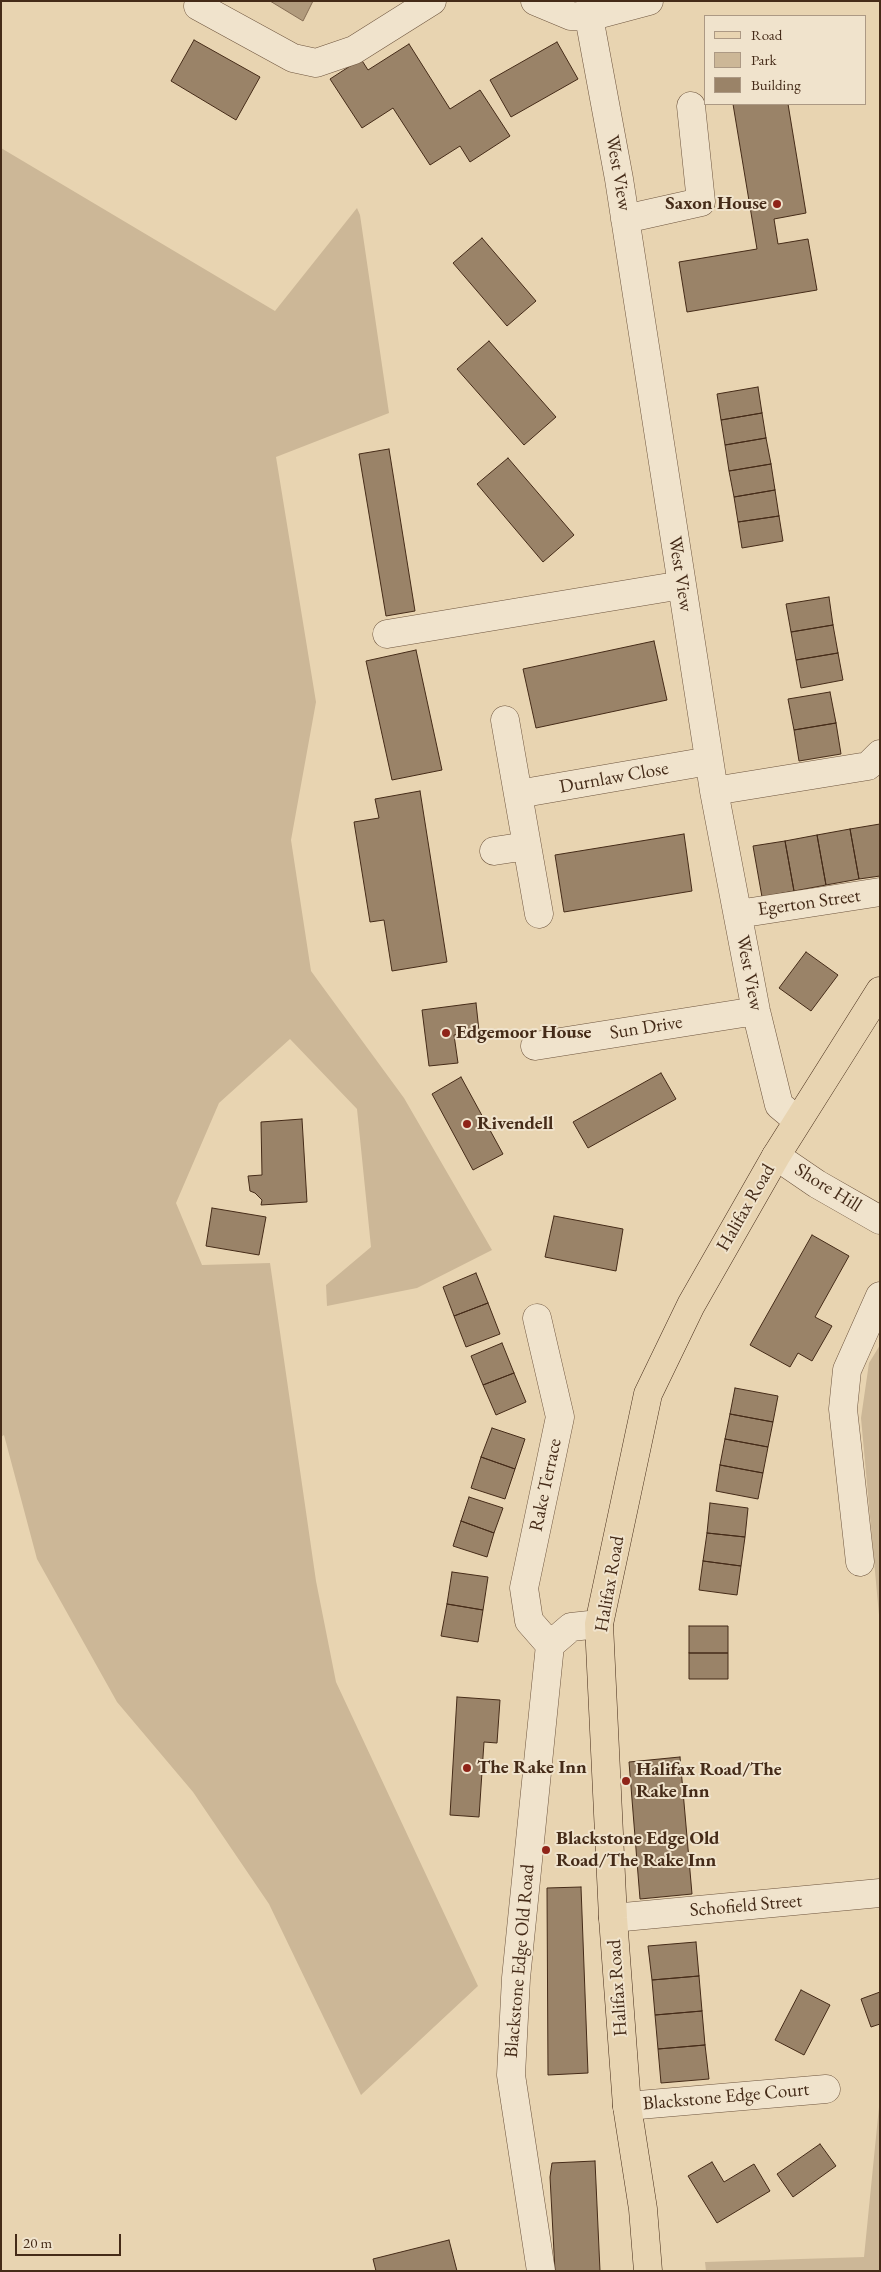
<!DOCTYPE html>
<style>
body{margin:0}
#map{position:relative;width:881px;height:2272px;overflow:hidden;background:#e8d4b1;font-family:"EB Garamond",serif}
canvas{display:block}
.frame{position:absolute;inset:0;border:2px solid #452b18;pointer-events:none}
.legend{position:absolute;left:704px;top:15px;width:162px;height:90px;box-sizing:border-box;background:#f0e3cc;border:1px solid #ac9984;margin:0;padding:6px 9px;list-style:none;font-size:15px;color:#452b18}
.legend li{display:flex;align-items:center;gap:10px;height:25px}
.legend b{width:25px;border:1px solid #ac9984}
.scale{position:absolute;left:15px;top:2234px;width:106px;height:22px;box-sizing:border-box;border:2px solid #452b18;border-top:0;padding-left:6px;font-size:15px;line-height:18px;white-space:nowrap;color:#452b18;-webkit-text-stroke:4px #f0e3cc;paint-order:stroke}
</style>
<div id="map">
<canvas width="881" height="2272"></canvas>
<div class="frame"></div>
<ul class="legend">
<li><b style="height:6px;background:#e8d4b1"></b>Road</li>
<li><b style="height:14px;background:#ccb797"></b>Park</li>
<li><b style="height:14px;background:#9a8368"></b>Building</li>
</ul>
<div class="scale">20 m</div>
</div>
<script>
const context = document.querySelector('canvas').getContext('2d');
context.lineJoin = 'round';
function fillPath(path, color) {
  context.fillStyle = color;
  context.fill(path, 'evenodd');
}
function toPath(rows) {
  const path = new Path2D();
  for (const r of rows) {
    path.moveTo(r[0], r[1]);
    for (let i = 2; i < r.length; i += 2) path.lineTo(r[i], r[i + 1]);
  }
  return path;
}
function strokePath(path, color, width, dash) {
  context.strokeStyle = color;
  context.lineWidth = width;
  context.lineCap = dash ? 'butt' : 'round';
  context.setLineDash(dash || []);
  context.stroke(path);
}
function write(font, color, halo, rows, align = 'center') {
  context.font = font + ' "EB Garamond",serif';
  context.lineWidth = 4;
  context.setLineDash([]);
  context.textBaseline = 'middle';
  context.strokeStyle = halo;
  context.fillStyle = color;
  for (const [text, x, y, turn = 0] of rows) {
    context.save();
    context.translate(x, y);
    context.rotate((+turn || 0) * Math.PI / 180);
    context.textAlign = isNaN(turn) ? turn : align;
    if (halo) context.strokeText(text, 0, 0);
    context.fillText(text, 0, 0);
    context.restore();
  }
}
const green = toPath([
 [1,148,275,311,357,208,360,215,389,413,276,457,316,702,291,840,311,971,404,1098,492,1250,417,1288,327,1306,326,1285,371,1247,357,1109,290,1039,219,1103,176,1203,202,1265,270,1263,316,1581,336,1682,478,1986,361,2095,269,1904,193,1792,117,1702,37,1559,4,1435,1,1437],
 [880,1345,880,1626,861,1418,869,1363],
 [880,2097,880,2271,706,2271,705,2262,864,2257]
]);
const water = toPath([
 [270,1,313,1,303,21,270,1]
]);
const building = toPath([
 [194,40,260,77,236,120,171,81,194,40],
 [557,42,578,79,511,117,490,80,557,42],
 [409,44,450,109,480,90,510,136,470,162,460,146,430,165,393,108,362,128,330,79,361,59,368,70,409,44],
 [733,104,788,104,806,213,774,219,778,244,808,239,817,290,687,312,679,262,757,249,733,104],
 [482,238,536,301,507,326,453,263,482,238],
 [489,341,556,417,524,445,457,369,489,341],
 [758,387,762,413,721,420,717,394,758,387],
 [762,413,766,438,725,445,721,420,762,413],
 [766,438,771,464,729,471,725,445,766,438],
 [389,449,415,611,386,616,359,454,389,449],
 [508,458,574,535,543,562,477,484,508,458],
 [771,464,775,490,734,497,729,471,771,464],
 [775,490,779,516,738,522,734,497,775,490],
 [779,516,783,541,742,548,738,522,779,516],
 [829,597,833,625,791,632,786,604,829,597],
 [833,625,838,653,796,660,791,632,833,625],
 [654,641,667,700,536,728,523,669,654,641],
 [416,650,442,770,392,780,366,661,416,650],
 [838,653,843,680,801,688,796,660,838,653],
 [830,692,836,723,794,730,788,699,830,692],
 [836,723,841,754,799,761,794,730,836,723],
 [420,791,447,962,392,971,384,920,370,922,354,822,379,818,375,799,420,791],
 [880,824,880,876,859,879,850,829,880,824],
 [850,829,859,879,826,885,817,835,850,829],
 [684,834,692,891,564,912,555,855,684,834],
 [817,835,826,885,794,891,785,841,817,835],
 [785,841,794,891,762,897,753,846,785,841],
 [806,952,838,975,811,1011,779,988,806,952],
 [476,1003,479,1031,454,1035,458,1063,429,1066,422,1010,476,1003],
 [661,1073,676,1099,588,1148,573,1122,661,1073],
 [461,1077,503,1154,473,1170,432,1094,461,1077],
 [302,1119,307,1202,261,1205,262,1200,255,1193,250,1191,248,1176,262,1175,261,1122,302,1119],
 [212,1208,266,1217,259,1255,206,1246,212,1208],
 [554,1216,623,1229,616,1271,545,1257,554,1216],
 [812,1235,849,1256,815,1317,832,1326,812,1361,798,1353,790,1367,750,1345,812,1235],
 [476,1273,488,1303,454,1316,443,1287,476,1273],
 [488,1303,500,1334,466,1347,454,1316,488,1303],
 [502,1343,514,1373,483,1385,471,1356,502,1343],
 [514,1373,526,1402,496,1415,483,1385,514,1373],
 [735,1388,778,1396,773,1422,730,1414,735,1388],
 [730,1414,773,1422,768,1447,725,1439,730,1414],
 [492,1428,525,1439,515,1469,481,1457,492,1428],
 [725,1439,768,1447,763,1473,720,1465,725,1439],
 [481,1457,515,1469,505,1499,471,1488,481,1457],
 [720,1465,763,1473,758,1499,716,1491,720,1465],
 [469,1497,503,1508,494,1533,461,1521,469,1497],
 [710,1503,748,1508,745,1537,707,1533,710,1503],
 [461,1521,494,1533,487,1557,453,1546,461,1521],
 [707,1533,745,1537,741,1566,703,1561,707,1533],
 [703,1561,741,1566,737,1595,699,1590,703,1561],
 [452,1572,488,1577,483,1610,447,1604,452,1572],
 [447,1604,483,1610,478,1642,441,1636,447,1604],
 [689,1626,728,1626,728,1653,689,1653,689,1626],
 [689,1653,728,1653,728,1679,689,1679,689,1653],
 [457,1697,500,1700,497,1743,484,1742,479,1817,450,1815,457,1697],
 [680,1757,692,1894,640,1899,629,1762,680,1757],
 [581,1887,588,2073,548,2075,547,1888,581,1887],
 [696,1942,699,1976,652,1980,648,1946,696,1942],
 [699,1976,702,2011,655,2015,652,1980,699,1976],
 [801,1990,830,2005,804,2055,775,2040,801,1990],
 [880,1992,880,2024,871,2027,861,1999,880,1992],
 [702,2011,705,2045,658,2049,655,2015,702,2011],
 [705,2045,709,2079,661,2083,658,2049,705,2045],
 [820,2144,836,2166,793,2197,777,2174,820,2144],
 [595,2161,600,2271,555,2271,550,2177,552,2163,595,2161],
 [712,2162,724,2182,754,2164,770,2191,717,2223,688,2176,712,2162],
 [449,2240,457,2271,376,2271,373,2259,449,2240]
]);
const minor = toPath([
 [535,1,571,16,589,17,649,1],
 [591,1,589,17,619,179,714,791,756,1011,779,1105,797,1120],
 [198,6,293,58,316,63,354,50,432,1],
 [625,219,701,202,691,106],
 [387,634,682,585],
 [505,720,539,914],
 [714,791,868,766,880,754],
 [518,794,709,761],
 [494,851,527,846],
 [738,914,880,892],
 [535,1046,756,1011],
 [776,1156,817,1184,880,1220],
 [537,1318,560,1417,524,1588,529,1621,550,1645],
 [860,1562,843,1409,847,1370,880,1296],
 [613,1918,880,1893],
 [627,2106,826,2089],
 [541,2271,511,2075,516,1978,550,1645,571,1627,599,1624]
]);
const major = toPath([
 [648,2271,643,2209,627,2106,613,1918,599,1624,648,1394,691,1305,776,1156,880,991]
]);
const markers = [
 [777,204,5,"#8f2418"],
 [446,1033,5,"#8f2418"],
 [467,1124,5,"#8f2418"],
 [467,1768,5,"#8f2418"],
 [626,1781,5,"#8f2418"],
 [546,1850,5,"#8f2418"]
];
const streetNames = [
 ["West View",618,173,80],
 ["West View",680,574,81],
 ["Durnlaw Close",614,778,-10],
 ["Egerton Street",809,903,-8],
 ["West View",749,973,79],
 ["Sun Drive",646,1028,-9],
 ["Shore Hill",828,1188,32],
 ["Halifax Road",746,1208,-60],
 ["Rake Terrace",546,1485,-78],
 ["Halifax Road",610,1584,-80],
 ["Schofield Street",746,1906,-5],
 ["Blackstone Edge Old Road",520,1961,-85],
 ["Halifax Road",618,1988,-94],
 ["Blackstone Edge Court",726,2097,-5]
];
const poiNames = [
 ["Saxon House",767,204,"right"],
 ["Edgemoor House",456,1033],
 ["Rivendell",477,1124],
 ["The Rake Inn",477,1768],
 ["Halifax Road/The",636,1770],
 ["Rake Inn",636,1792],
 ["Blackstone Edge Old",556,1839],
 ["Road/The Rake Inn",556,1861]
];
fillPath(green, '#ccb797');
fillPath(water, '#b19b7d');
strokePath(water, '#866e55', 1);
fillPath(building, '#9a8368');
strokePath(building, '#452b18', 1);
strokePath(minor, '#6e553e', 29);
strokePath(major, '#452b18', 29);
strokePath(minor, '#f0e3cc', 28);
strokePath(major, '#e8d4b1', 28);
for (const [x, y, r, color] of markers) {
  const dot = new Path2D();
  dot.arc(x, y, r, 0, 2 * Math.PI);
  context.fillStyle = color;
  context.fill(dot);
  strokePath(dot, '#f0e3cc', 2);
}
write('19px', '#452b18', '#f0e3cc', streetNames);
write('bold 19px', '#452b18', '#f0e3cc', poiNames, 'left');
</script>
